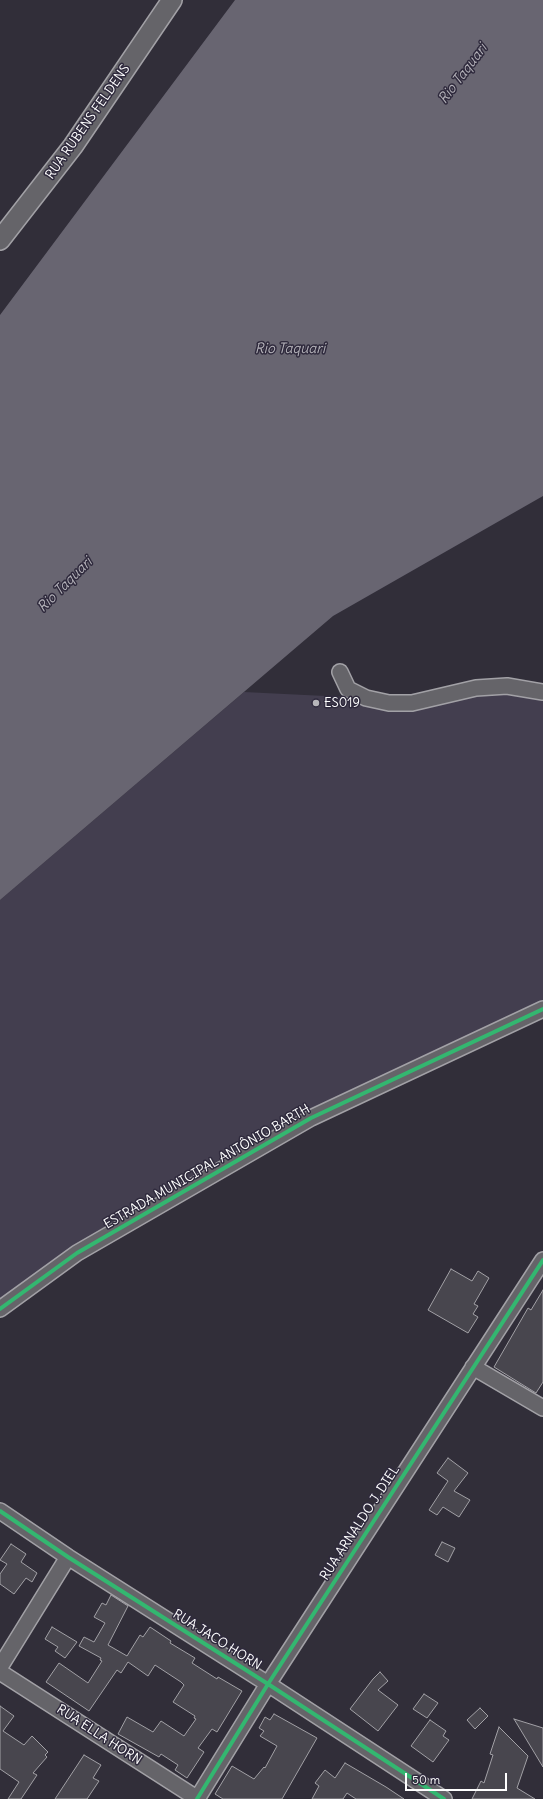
<!DOCTYPE html>
<meta charset="utf-8">
<style>
body{margin:0}
#map{position:relative;width:543px;height:1799px;overflow:hidden;background:#312e39;font-family:Delius,sans-serif}
canvas{display:block}
.scale{position:absolute;left:405px;top:1773px;width:102px;height:18px;box-sizing:border-box;border:2px solid #fff;border-top:0;padding-left:5px;font-size:12px;line-height:14px;white-space:nowrap;color:#fff;-webkit-text-stroke:3px #2f2a3d;paint-order:stroke}
</style>
<div id="map">
<canvas width="543" height="1799"></canvas>
<div class="scale">50 m</div>
</div>
<script>
const context = document.querySelector('canvas').getContext('2d');
context.lineJoin = 'round';
function fillPath(path, color) {
  context.fillStyle = color;
  context.fill(path, 'evenodd');
}
function toPath(rows) {
  const path = new Path2D();
  for (const r of rows) {
    path.moveTo(r[0], r[1]);
    for (let i = 2; i < r.length; i += 2) path.lineTo(r[i], r[i + 1]);
  }
  return path;
}
function strokePath(path, color, width, dash) {
  context.strokeStyle = color;
  context.lineWidth = width;
  context.lineCap = dash ? 'butt' : 'round';
  context.setLineDash(dash || []);
  context.stroke(path);
}
function write(font, color, halo, rows, align = 'center') {
  context.font = font + ' Delius,sans-serif';
  context.lineWidth = 3;
  context.setLineDash([]);
  context.textBaseline = 'middle';
  context.strokeStyle = halo;
  context.fillStyle = color;
  for (const [text, x, y, turn = 0] of rows) {
    context.save();
    context.translate(x, y);
    context.rotate((+turn || 0) * Math.PI / 180);
    context.textAlign = isNaN(turn) ? turn : align;
    if (halo) context.strokeText(text, 0, 0);
    context.fillText(text, 0, 0);
    context.restore();
  }
}
const green = toPath([
 [476,688,543,692,543,1009,311,1118,77,1253,0,1317,0,900,244,692,366,698]
]);
const water = toPath([
 [235,0,543,0,543,496,333,616,0,900,0,315]
]);
const building = toPath([
 [451,1269,472,1281,478,1271,489,1278,474,1304,478,1306,473,1314,478,1317,468,1333,428,1310,451,1269],
 [543,1290,543,1382,536,1393,494,1367,528,1308,531,1310,543,1290],
 [448,1458,468,1473,454,1491,470,1500,459,1517,443,1507,437,1515,429,1510,448,1481,437,1473,448,1458],
 [442,1542,455,1548,448,1562,435,1555,442,1542],
 [11,1544,26,1554,21,1562,37,1573,32,1582,26,1578,14,1594,0,1584,0,1574,7,1564,0,1560,11,1544],
 [111,1595,128,1606,108,1645,127,1656,140,1635,143,1637,150,1627,171,1641,170,1643,195,1658,192,1663,217,1679,218,1677,242,1691,217,1732,212,1729,198,1748,204,1752,187,1778,175,1770,178,1765,161,1754,159,1757,118,1734,127,1717,153,1732,161,1721,184,1736,196,1719,194,1718,195,1716,173,1702,184,1685,181,1682,155,1665,148,1676,128,1662,121,1673,117,1670,89,1711,46,1682,59,1663,88,1683,102,1661,100,1660,101,1658,79,1646,84,1637,94,1642,105,1623,94,1617,102,1603,106,1605,111,1595],
 [52,1627,77,1642,65,1658,55,1651,58,1647,45,1639,52,1627],
 [380,1672,388,1681,378,1690,398,1705,378,1731,350,1709,373,1679,380,1672],
 [424,1694,438,1703,427,1718,413,1709,424,1694],
 [0,1706,14,1716,3,1731,24,1745,32,1736,48,1752,45,1755,47,1757,33,1773,37,1775,21,1799,8,1799,19,1782,0,1769,0,1706],
 [480,1708,488,1716,475,1729,467,1720,480,1708],
 [274,1714,317,1738,282,1799,223,1799,215,1794,232,1766,254,1779,264,1767,265,1768,277,1746,260,1736,264,1731,259,1728,265,1717,270,1720,274,1714],
 [514,1719,543,1728,543,1767,514,1719],
 [430,1720,446,1731,443,1736,449,1740,433,1762,411,1746,430,1720],
 [499,1727,528,1756,517,1788,535,1799,472,1799,481,1781,484,1783,493,1755,490,1754,499,1727],
 [84,1755,101,1765,93,1778,99,1781,87,1799,55,1799,84,1755],
 [345,1763,386,1787,404,1799,356,1799,347,1793,343,1799,312,1799,319,1786,315,1783,325,1770,335,1778,345,1763]
]);
const minor = toPath([
 [340,672,348,689,366,698,389,703,412,703,476,688,507,686,543,692],
 [0,1309,77,1253,311,1118,543,1009],
 [473,1367,543,1408],
 [0,1511,68,1557,268,1684,444,1799],
 [0,1667,68,1557],
 [0,1672,198,1799],
 [197,1799,268,1684,543,1260]
]);
const major = toPath([
 [0,240,73,146,172,0]
]);
const cycleway = toPath([
 [0,1309,77,1253,311,1118,543,1009],
 [0,1511,68,1557,268,1684,444,1799],
 [197,1799,268,1684,543,1260]
]);
const markers = [
 [316,703,4,"#b7b6ba"]
];
const streetNames = [
 ["RUA RUBENS FELDENS",88,122,-55],
 ["ESTRADA MUNICIPAL ANTÔNIO BARTH",207,1167,-30],
 ["RUA ARNALDO J. DIEL",360,1523,-57],
 ["RUA JACO HORN",217,1640,32],
 ["RUA ELLA HORN",99,1735,33]
];
const poiNames = [
 ["ES019",324,703]
];
const waterNames = [
 ["Rio Taquari",463,74,-53],
 ["Rio Taquari",290,349],
 ["Rio Taquari",65,585,-45]
];
fillPath(green, '#433e4f');
fillPath(water, '#686571');
fillPath(building, '#48464e');
strokePath(building, '#a2a1a6', 1);
strokePath(minor, '#a2a1a6', 18);
strokePath(major, '#a2a1a6', 22);
strokePath(minor, '#656469', 15);
strokePath(major, '#656469', 19);
strokePath(cycleway, '#33b770', 4);
for (const [x, y, r, color] of markers) {
  const dot = new Path2D();
  dot.arc(x, y, r, 0, 2 * Math.PI);
  context.fillStyle = color;
  context.fill(dot);
  strokePath(dot, '#2f2a3d', 1.5);
}
write('13px', '#fff', '#2f2a3d', streetNames);
write('13px', '#fff', '#2f2a3d', poiNames, 'left');
write('italic 14px', '#b6b4bb', '#2f2a3d', waterNames);
</script>
